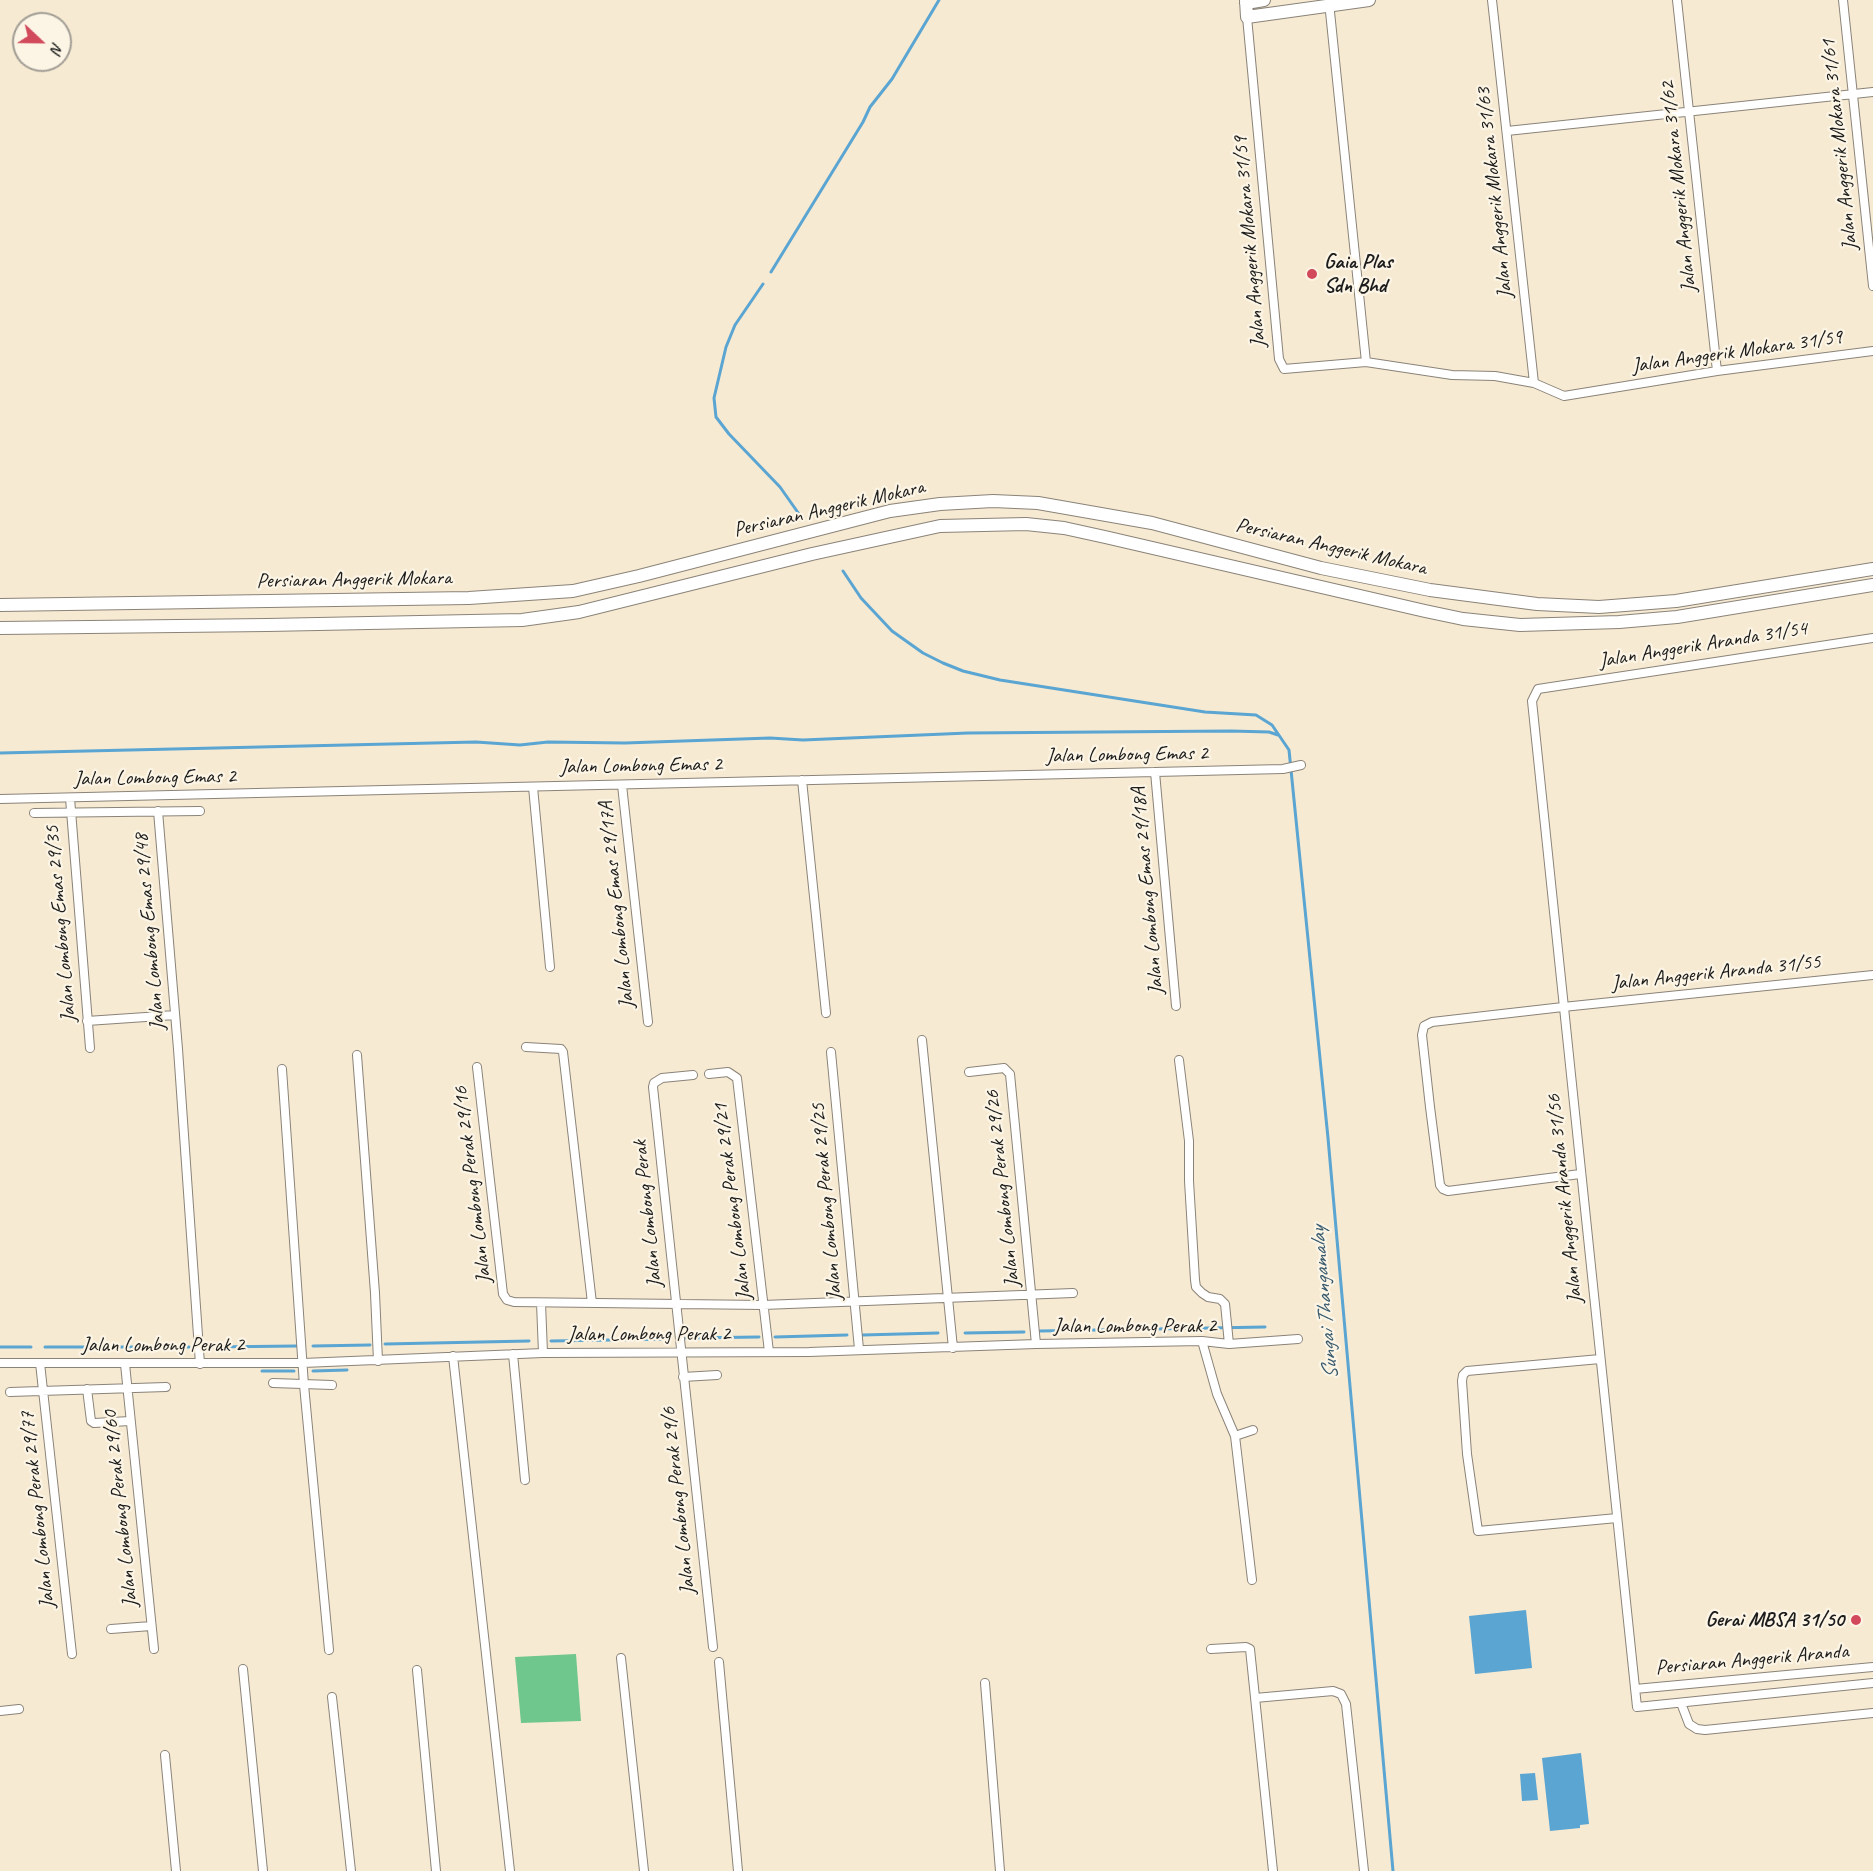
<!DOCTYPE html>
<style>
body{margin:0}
#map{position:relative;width:1873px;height:1871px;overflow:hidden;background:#f7ead3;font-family:Caveat,sans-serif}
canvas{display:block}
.north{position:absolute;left:12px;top:12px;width:60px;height:60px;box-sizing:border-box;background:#fcf5e5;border:2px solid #a29e95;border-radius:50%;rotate:112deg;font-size:16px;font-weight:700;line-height:24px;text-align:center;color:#1c1c1c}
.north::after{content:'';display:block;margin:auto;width:21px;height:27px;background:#d1495b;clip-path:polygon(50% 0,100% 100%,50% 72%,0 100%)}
</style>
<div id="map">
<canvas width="1873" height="1871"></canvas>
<div class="north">N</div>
</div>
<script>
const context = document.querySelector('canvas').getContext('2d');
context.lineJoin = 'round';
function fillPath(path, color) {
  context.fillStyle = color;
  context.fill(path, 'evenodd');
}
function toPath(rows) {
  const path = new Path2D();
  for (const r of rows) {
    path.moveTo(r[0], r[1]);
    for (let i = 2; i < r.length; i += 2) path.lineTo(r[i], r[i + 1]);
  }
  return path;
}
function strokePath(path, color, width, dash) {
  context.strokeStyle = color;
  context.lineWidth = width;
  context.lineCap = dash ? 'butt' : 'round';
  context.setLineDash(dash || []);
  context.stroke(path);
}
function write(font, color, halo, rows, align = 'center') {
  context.font = font + ' Caveat,sans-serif';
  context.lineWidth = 4.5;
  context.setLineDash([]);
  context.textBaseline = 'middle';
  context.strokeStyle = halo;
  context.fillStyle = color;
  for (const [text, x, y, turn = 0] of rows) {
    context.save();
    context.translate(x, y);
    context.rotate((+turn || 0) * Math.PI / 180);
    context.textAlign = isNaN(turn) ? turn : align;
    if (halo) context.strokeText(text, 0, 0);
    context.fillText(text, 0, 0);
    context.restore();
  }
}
const green = toPath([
 [576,1654,581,1721,521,1723,515,1657]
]);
const water = toPath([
 [1526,1610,1532,1668,1475,1674,1469,1616],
 [1581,1753,1589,1824,1580,1825,1580,1828,1550,1831,1542,1758],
 [1535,1773,1538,1800,1522,1801,1520,1774]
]);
const stream = toPath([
 [771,272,863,122,870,107,892,79,939,0],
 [763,284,735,325,726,347,714,398,716,417,729,434,780,487,799,514],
 [843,571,861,598,892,631,923,653,943,663,963,671,1000,680,1205,712,1256,715,1272,725,1289,750,1328,1138,1393,1871],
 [0,753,476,742,520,745,548,742,625,743,770,738,803,740,968,733,1231,731,1269,732,1278,735],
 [1040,1331,1265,1327],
 [965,1333,1024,1332],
 [863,1335,938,1333],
 [775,1337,847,1335],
 [686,1338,759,1337],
 [551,1341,670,1339],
 [385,1344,529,1341],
 [313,1346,370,1345],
 [0,1347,31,1347],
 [45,1347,189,1347],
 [209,1347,297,1346],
 [262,1371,294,1371],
 [313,1371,347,1370]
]);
const street = toPath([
 [1492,0,1534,383],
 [1677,0,1717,371],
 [1843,0,1873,286],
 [1329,2,1366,362],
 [1247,17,1279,359,1284,369,1366,362,1452,375,1495,376,1534,383,1564,396,1717,371,1873,351],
 [1507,131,1873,92],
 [1873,638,1538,689,1532,701,1637,1707,1873,1683],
 [1155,772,1176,1006],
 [802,780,826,1013],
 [622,785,648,1022],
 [533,787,550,967],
 [70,798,90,1048],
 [0,799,1283,769,1301,765],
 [158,811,178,1049,200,1364],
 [34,813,200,811],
 [87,1021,175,1015],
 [922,1040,953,1348],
 [526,1047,561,1049,563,1052,592,1303],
 [831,1052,859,1349],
 [357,1055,375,1293,378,1361],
 [1179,1060,1189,1141,1189,1181,1195,1280,1196,1287,1202,1293,1208,1297,1220,1299,1225,1304,1229,1344],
 [477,1067,503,1294,507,1300,514,1302,763,1305,1073,1293],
 [282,1069,304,1385,329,1650],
 [969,1072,1004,1068,1010,1074,1036,1344],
 [709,1074,728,1072,737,1078,769,1352],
 [693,1075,662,1078,654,1083,653,1087,713,1647],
 [1580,1174,1448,1191,1443,1189,1440,1185,1430,1107,1422,1035,1424,1026,1432,1022,1563,1007,1873,975],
 [541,1303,543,1353],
 [1202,1341,1217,1394,1235,1436,1253,1430],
 [513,1354,525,1480],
 [453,1356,510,1871],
 [1600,1359,1467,1371,1463,1375,1462,1381,1467,1454,1478,1531,1617,1518],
 [0,1363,303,1363,543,1353,809,1352,1036,1344,1202,1341,1229,1344,1298,1339],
 [40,1363,72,1654],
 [125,1364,154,1649],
 [683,1377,717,1375],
 [273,1383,332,1385],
 [87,1389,91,1421,94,1423,130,1421],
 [10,1392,166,1387],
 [1235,1436,1252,1580],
 [111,1629,151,1626],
 [1211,1649,1246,1647,1250,1649,1273,1871],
 [621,1658,644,1871],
 [719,1662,738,1871],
 [243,1669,263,1871],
 [417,1670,436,1871],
 [985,1683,1000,1871],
 [1635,1689,1873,1667],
 [332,1697,351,1871],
 [1255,1698,1333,1691,1341,1694,1346,1704,1364,1871],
 [1681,1703,1689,1724,1697,1729,1705,1730,1873,1713],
 [0,1711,19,1709],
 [165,1755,176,1871]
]);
const secondary = toPath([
 [1246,0,1247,17,1369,0],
 [1246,3,1264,0]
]);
const primary = toPath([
 [0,605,469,598,573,591,639,576,890,511,940,504,993,501,1038,503,1152,523,1321,568,1430,590,1537,604,1599,607,1676,601,1873,569],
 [0,628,267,625,522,620,579,612,812,554,940,526,1026,524,1064,528,1105,537,1425,611,1463,619,1520,625,1619,622,1677,617,1873,585]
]);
const markers = [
 [1312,274,6,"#d1495b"],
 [1856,1620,6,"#d1495b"]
];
const streetNames = [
 ["Jalan Anggerik Mokara 31/61",1840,145,-96],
 ["Jalan Anggerik Mokara 31/62",1679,187,-96],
 ["Jalan Anggerik Mokara 31/63",1495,193,-96],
 ["Jalan Anggerik Mokara 31/59",1250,242,-95],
 ["Jalan Anggerik Mokara 31/59",1737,352,-8],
 ["Persiaran Anggerik Mokara",829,509,-13],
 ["Persiaran Anggerik Mokara",1331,547,13],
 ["Persiaran Anggerik Mokara",354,580,-1],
 ["Jalan Anggerik Aranda 31/54",1703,645,-9],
 ["Jalan Lombong Emas 2",1127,755,-1],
 ["Jalan Lombong Emas 2",641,766,-1],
 ["Jalan Lombong Emas 2",155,778,-1],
 ["Jalan Lombong Emas 29/18A",1148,891,-95],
 ["Jalan Lombong Emas 29/17A",617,905,-96],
 ["Jalan Lombong Emas 29/35",61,924,-95],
 ["Jalan Lombong Emas 29/48",150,932,-95],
 ["Jalan Anggerik Aranda 31/55",1716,973,-6],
 ["Jalan Lombong Perak 29/16",473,1185,-97],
 ["Jalan Lombong Perak 29/26",1003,1189,-96],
 ["Jalan Anggerik Aranda 31/56",1565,1199,-96],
 ["Jalan Lombong Perak 29/21",733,1202,-97],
 ["Jalan Lombong Perak 29/25",827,1202,-95],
 ["Jalan Lombong Perak",648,1214,-96],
 ["Jalan Lombong Perak 2",1135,1326],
 ["Jalan Lombong Perak 2",649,1334],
 ["Jalan Lombong Perak 2",163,1345],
 ["Jalan Lombong Perak 29/6",679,1501,-96],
 ["Jalan Lombong Perak 29/60",121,1509,-96],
 ["Jalan Lombong Perak 29/77",38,1510,-96],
 ["Persiaran Anggerik Aranda",1752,1660,-5]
];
const poiNames = [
 ["Gaia Plas",1324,262],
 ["Sdn Bhd",1324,286],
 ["Gerai MBSA 31/50",1844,1620,"right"]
];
const waterNames = [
 ["Sungai Thangamalay",1325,1303,-95]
];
fillPath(green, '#6fc78e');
fillPath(water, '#5aa5d2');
strokePath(stream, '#5aa5d2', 3);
strokePath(street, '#8a8378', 10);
strokePath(secondary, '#8a8378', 14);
strokePath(primary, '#8a8378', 14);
strokePath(street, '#fff', 8);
strokePath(secondary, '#fff', 12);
strokePath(primary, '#fff', 12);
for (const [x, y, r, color] of markers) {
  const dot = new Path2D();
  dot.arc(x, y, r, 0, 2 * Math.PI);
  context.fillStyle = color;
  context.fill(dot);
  strokePath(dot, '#fcf5e5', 2);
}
write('21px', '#1c1c1c', '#fcf5e5', streetNames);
write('bold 21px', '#1c1c1c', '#fcf5e5', poiNames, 'left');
write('italic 22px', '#385a6e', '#fcf5e5', waterNames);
</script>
